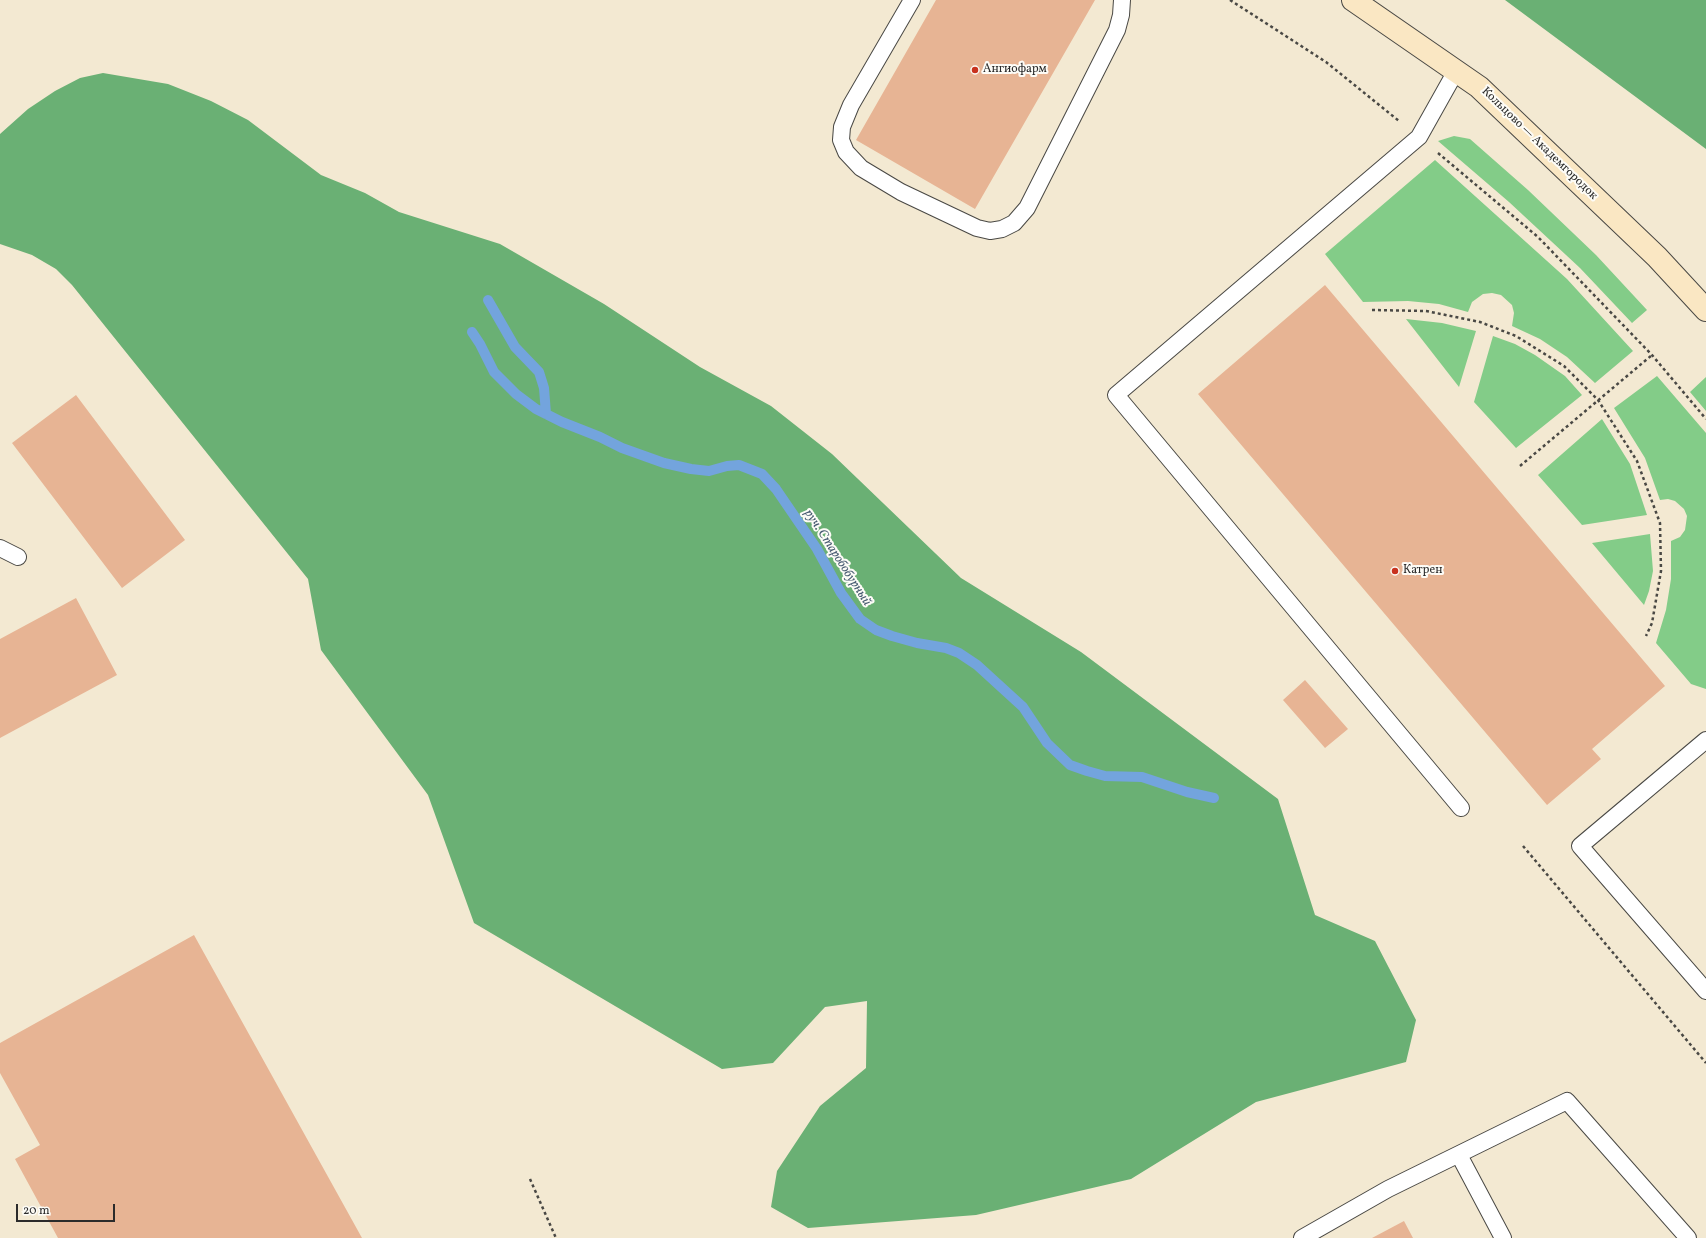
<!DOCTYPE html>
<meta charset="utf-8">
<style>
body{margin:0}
#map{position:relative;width:1706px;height:1238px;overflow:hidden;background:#f3e9d2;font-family:Vollkorn,serif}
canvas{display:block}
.scale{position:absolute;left:16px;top:1204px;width:99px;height:18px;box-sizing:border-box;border:2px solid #2b2b2b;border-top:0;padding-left:5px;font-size:12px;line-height:14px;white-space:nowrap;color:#2b2b2b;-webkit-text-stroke:3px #fdfcf7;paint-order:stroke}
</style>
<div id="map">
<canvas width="1706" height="1238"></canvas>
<div class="scale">20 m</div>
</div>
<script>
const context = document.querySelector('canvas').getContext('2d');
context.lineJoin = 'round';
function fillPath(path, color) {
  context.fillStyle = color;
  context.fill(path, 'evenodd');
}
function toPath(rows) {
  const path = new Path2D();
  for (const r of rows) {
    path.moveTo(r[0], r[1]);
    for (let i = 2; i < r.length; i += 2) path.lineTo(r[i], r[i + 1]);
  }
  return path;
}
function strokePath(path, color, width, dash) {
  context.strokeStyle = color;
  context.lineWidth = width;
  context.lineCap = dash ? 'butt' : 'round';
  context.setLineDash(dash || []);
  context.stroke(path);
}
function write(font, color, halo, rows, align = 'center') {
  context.font = font + ' Vollkorn,serif';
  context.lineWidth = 4;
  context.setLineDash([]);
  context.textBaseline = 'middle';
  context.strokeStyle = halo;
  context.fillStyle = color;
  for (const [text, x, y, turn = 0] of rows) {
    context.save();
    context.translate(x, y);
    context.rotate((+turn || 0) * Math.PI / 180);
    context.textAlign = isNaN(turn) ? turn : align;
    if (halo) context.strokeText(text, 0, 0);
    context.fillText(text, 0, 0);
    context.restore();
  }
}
const green = toPath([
 [1454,136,1470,139,1528,190,1596,255,1647,310,1632,323,1580,268,1509,202,1438,141],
 [1435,160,1567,279,1633,351,1595,383,1567,357,1540,339,1512,326,1514,313,1512,305,1501,295,1492,293,1483,294,1472,302,1468,312,1439,304,1408,301,1363,302,1325,254],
 [1406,319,1442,323,1476,331,1459,387],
 [1493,336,1515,344,1535,355,1565,376,1582,395,1516,448,1474,402],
 [1657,376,1706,433,1706,689,1691,684,1656,643,1666,610,1671,579,1671,541,1680,537,1685,530,1687,516,1684,509,1675,501,1668,499,1660,500,1645,458,1614,408],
 [1706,377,1706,411,1690,392],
 [1602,419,1630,464,1647,515,1582,525,1538,475],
 [1650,534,1653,571,1649,591,1644,605,1592,543]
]);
const forest = toPath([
 [1505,0,1706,0,1706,149],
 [103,73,168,84,211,101,248,120,321,175,365,193,399,212,500,244,604,304,700,367,771,406,832,454,961,578,1081,652,1278,799,1315,915,1375,941,1416,1020,1406,1062,1256,1102,1131,1179,976,1215,808,1228,771,1207,777,1171,820,1106,866,1068,867,1001,825,1007,773,1063,722,1069,474,923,428,795,321,650,308,579,72,285,56,269,32,255,0,244,0,134,28,109,55,91,80,78]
]);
const stream = toPath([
 [488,300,515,347,539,372,544,388,546,414],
 [472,332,480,344,494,372,516,394,536,409,562,422,600,437,622,448,664,463,691,469,709,471,727,466,739,465,762,474,776,489,817,549,841,593,860,619,876,630,892,636,917,643,946,648,959,653,977,665,1023,707,1047,743,1070,765,1087,771,1105,776,1142,777,1187,792,1214,798]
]);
const building = toPath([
 [936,0,1095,0,975,209,856,140],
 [1325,285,1665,686,1592,749,1601,759,1547,805,1198,394],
 [76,395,185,540,122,588,12,443],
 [76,598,117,675,0,738,0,639],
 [1305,680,1348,729,1325,748,1283,700],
 [194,935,362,1238,58,1238,15,1159,40,1145,0,1073,0,1043],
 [1404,1221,1413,1238,1372,1238]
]);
const path = toPath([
 [1230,0,1326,62,1399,121],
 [1438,153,1538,237,1652,355,1706,419],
 [1372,310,1426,311,1480,322,1516,336,1564,366,1598,400,1637,461,1660,523,1661,571,1652,623,1646,636],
 [1520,466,1652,355],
 [1523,846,1706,1063],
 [530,1179,556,1238]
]);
const service = toPath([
 [912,0,851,105,842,127,841,140,846,152,861,168,901,192,977,228,990,231,1002,229,1014,223,1027,208,1117,30,1121,15,1122,0],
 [1456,71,1419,137,1116,395,1461,808],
 [0,548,18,557],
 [1706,740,1580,846,1706,991],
 [1459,1155,1503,1238],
 [1302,1238,1388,1189,1567,1101,1688,1238]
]);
const secondary = toPath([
 [1353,0,1479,87,1657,257,1706,310]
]);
const markers = [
 [975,70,4,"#c8321e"],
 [1395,571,4,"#c8321e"]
];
const poiNames = [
 ["Ангиофарм",983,70],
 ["Катрен",1403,571]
];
const streetNames = [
 ["Кольцово — Академгородок",1539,144,44]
];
const waterNames = [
 ["руч. Старобобурный",837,558,57]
];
fillPath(green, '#83cc88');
fillPath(forest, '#6ab074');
strokePath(stream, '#73a4dd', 10);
fillPath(building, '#e7b494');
strokePath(service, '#494844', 18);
strokePath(secondary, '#494844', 24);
strokePath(path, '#494844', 2.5, [3, 3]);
strokePath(service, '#fff', 16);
strokePath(secondary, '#fae7c3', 22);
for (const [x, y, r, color] of markers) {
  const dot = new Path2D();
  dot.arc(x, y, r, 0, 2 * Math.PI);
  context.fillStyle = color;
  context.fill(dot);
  strokePath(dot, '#fdfcf7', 1.5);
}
write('12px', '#2b2b2b', '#fdfcf7', poiNames, 'left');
write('12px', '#2b2b2b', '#fdfcf7', streetNames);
write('italic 13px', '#485b72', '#fdfcf7', waterNames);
</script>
